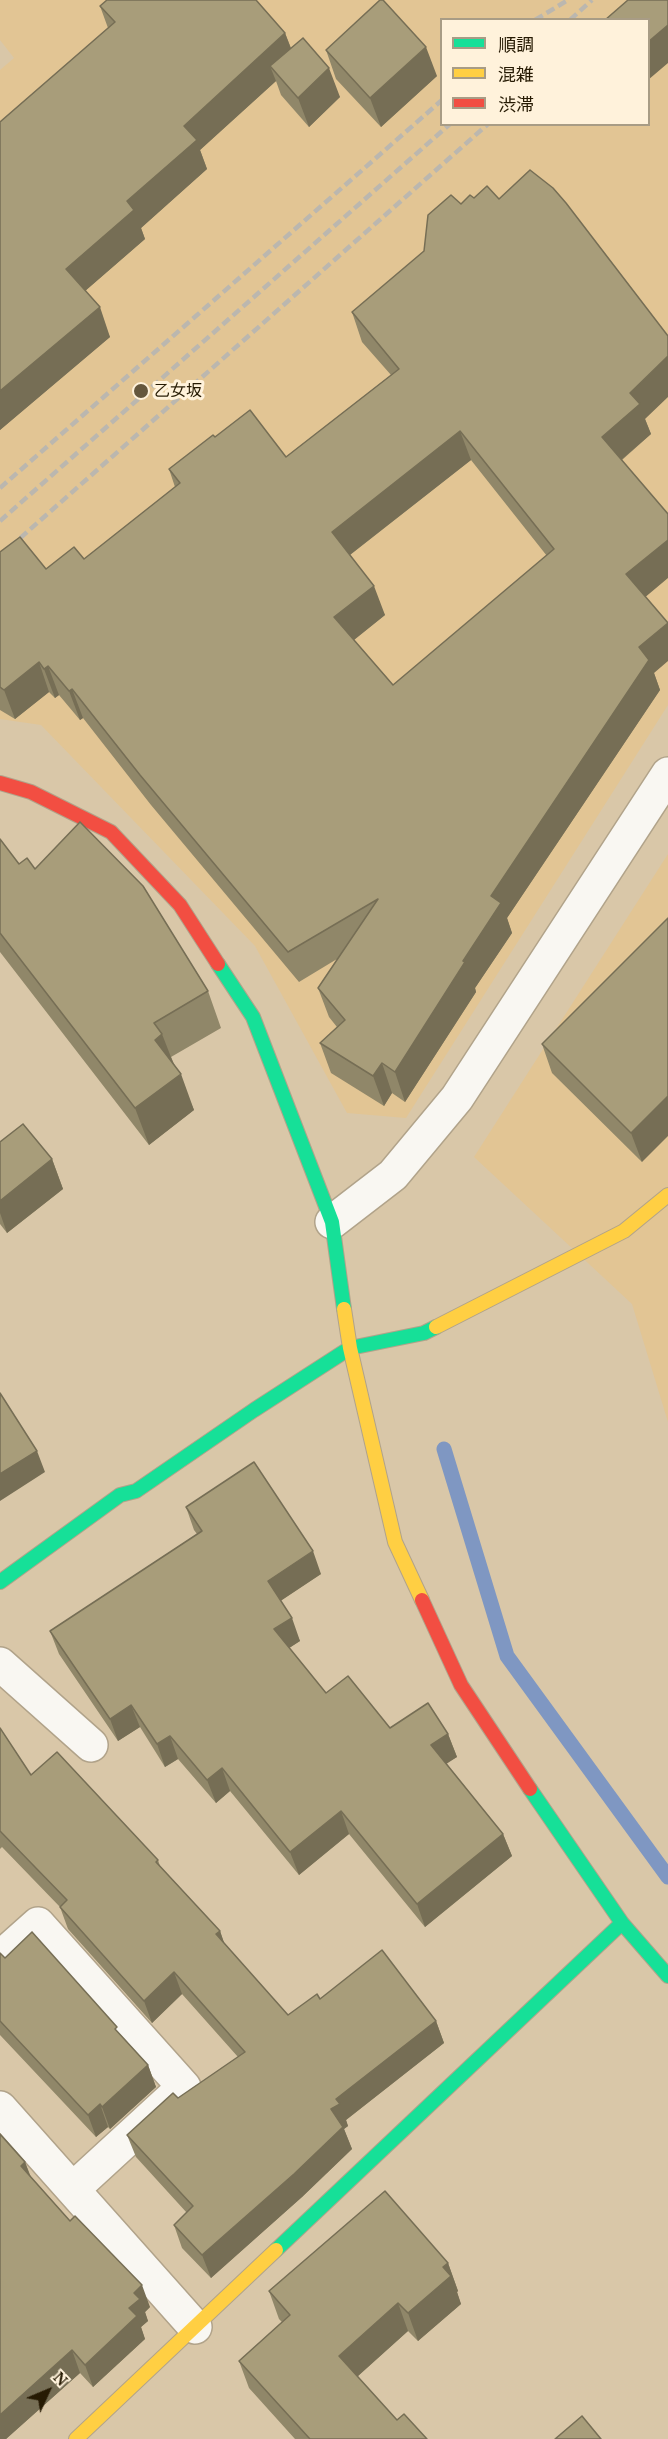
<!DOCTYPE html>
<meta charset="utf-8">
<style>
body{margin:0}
#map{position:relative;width:668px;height:2439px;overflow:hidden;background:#d9c7a8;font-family:"PT Serif","Noto Sans JP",serif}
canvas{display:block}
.legend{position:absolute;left:440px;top:18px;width:210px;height:108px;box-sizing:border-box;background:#fff2db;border:2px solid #a89c85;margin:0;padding:8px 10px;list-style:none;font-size:18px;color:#261a03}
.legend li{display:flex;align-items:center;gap:12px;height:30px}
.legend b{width:30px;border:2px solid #a89c85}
.north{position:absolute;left:18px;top:2361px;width:60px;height:60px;-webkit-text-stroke:4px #fff2db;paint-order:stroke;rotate:46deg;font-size:16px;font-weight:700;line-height:24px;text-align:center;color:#261a03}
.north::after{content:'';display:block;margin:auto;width:21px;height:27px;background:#261a03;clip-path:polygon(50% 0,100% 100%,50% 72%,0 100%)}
</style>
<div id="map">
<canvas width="668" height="2439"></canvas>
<ul class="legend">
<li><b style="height:8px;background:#16e098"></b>順調</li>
<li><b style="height:8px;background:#ffcf43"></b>混雑</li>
<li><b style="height:8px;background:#f24e42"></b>渋滞</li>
</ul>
<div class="north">N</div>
</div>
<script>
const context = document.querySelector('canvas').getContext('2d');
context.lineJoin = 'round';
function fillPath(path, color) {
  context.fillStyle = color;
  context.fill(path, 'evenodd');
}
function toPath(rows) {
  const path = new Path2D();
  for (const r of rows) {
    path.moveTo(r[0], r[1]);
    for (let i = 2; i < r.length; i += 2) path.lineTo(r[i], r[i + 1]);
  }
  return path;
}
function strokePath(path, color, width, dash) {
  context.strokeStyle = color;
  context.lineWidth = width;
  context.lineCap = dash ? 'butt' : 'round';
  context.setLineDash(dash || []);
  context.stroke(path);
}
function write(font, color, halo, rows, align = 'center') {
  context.font = font + ' "PT Serif","Noto Sans JP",serif';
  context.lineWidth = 6;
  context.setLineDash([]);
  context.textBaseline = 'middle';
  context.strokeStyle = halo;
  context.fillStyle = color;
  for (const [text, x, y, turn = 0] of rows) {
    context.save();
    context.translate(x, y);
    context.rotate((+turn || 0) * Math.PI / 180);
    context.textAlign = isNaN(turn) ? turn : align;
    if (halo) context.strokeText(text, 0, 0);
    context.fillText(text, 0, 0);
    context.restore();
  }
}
const built = toPath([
 [0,0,668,0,668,705,406,1118,347,1113,255,946,41,725,0,719,0,70,14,58,0,40],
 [442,20,648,20,648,124,442,124],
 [668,854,668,1422,632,1304,474,1157]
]);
const stream = toPath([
 [444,1449,507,1656,668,1877]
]);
const street = toPath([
 [332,1222,393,1175,457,1098,668,774],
 [0,1664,91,1745],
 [0,1958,38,1924,184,2087,73,2189],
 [0,2108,195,2327]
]);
const fast = toPath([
 [218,964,253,1017,332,1222,344,1309],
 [0,1582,120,1495,136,1491,254,1410,350,1348,424,1333,436,1327],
 [530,1789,622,1923,668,1976],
 [276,2250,622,1923]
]);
const slow = toPath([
 [344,1309,350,1348,395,1542,422,1600],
 [436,1327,624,1231,668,1195],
 [76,2439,276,2250]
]);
const jam = toPath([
 [0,783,31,792,111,832,180,905,218,964],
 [422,1600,461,1685,530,1789]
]);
const rail = toPath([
 [535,20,568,0],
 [570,20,592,0],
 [0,488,442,100],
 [0,521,450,124],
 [0,556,488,124]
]);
const wall = toPath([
 [100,6,285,33,291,48,340,97,309,127,281,95,276,81,200,150,207,169,141,228,145,239,85,291,110,337,0,430,0,122,108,28],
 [326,50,437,76,381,127,336,79],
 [352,312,645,419,651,434,622,460,646,597,654,673,660,690,507,918,512,933,475,988,476,992,405,1102,392,1093,384,1106,331,1073,320,1043,337,1027,329,1017,318,988,337,959,299,982,151,805,83,718,80,720,59,695,55,698,49,692,15,719,0,710,0,552,46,569,84,559,175,487,169,469,215,437,286,457,391,375,362,342],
 [471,460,547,556,393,685,354,640,385,615,350,555],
 [0,839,19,864,35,869,208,991,221,1028,171,1057,194,1110,149,1145,0,952],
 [668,918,642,1162,552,1073,542,1044],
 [0,1142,52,1159,63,1189,7,1233,0,1224],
 [186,1507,321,1574,280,1601,300,1641,289,1648,326,1693,390,1728,448,1734,457,1757,446,1763,503,1834,512,1856,425,1927,349,1834,299,1875,230,1791,216,1803,178,1759,165,1767,140,1727,118,1741,59,1654,50,1631,197,1534,194,1530],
 [0,1728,31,1775,158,1860,160,1866,220,1931,224,1943,288,2015,320,1999,436,2021,444,2043,346,2120,348,2126,344,2129,352,2149,302,2197,211,2278,182,2248,174,2225,187,2213,136,2157,127,2135,238,2057,182,1994,152,2023,68,1929,60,1907,2,1847,0,1849],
 [0,1953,5,1958,120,2034,148,2065,156,2087,110,2129,108,2127,96,2137,0,2035],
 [25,2162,31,2177,70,2221,150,2307,145,2312,148,2321,141,2327,145,2339,93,2387,80,2373,6,2439],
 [448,2263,458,2291,457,2292,461,2304,418,2341,408,2331,357,2377,397,2420,427,2439,295,2439,249,2388,239,2361,282,2322,279,2319,269,2291]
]);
const shadedWall = toPath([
 [668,25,668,63,648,80,648,42],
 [285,33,296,62,270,66,276,81,200,150,207,169,141,228,145,239,77,298,66,269,127,201,184,126],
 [426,47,437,76,381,127,370,98],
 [329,68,340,97,309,127,298,98],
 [100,307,110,337,0,430,0,391],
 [668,356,668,397,645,419,651,434,613,467,602,437,630,393],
 [460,431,471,460,342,561,332,532],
 [668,540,668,578,637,604,626,574],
 [374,586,385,615,345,647,334,617],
 [668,623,668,661,654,673,660,690,507,918,512,933,475,988,476,992,405,1102,395,1072,463,961,491,896,639,647],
 [39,662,49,692,15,719,4,690],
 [48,666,59,695,55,698,44,669],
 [72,689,83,718,80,720,69,691],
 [162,1034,176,1070,155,1040],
 [382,1063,392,1093,384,1106,373,1076],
 [181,1074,194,1110,149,1145,135,1108],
 [668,1096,668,1136,642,1162,631,1133],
 [52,1159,63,1189,7,1233,0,1213,0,1201],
 [37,1451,45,1472,0,1501,0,1474],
 [313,1551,321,1574,276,1604,268,1581],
 [292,1618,300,1641,283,1652,274,1629],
 [131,1705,140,1727,118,1741,110,1719],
 [448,1734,457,1757,440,1768,431,1745],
 [170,1736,178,1759,165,1767,157,1744],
 [222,1768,230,1791,216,1803,207,1780],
 [341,1811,349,1834,299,1875,290,1852],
 [503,1834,512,1856,425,1927,417,1904],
 [220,1931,228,1954,216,1934],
 [174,1972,182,1994,152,2023,144,2001],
 [436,2021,444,2043,346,2120,348,2126,344,2129,352,2149,302,2197,211,2278,202,2255,331,2109,336,2099],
 [148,2065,156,2087,110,2129,102,2107],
 [100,2104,108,2127,96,2137,88,2115],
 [25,2162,33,2184,21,2166],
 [448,2263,458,2291,457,2292,461,2304,418,2341,408,2313,443,2267],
 [142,2285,150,2307,145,2312,148,2321,141,2327,145,2339,93,2387,85,2365,134,2293],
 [398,2303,408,2331,349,2384,339,2356],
 [72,2350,80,2373,6,2439,0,2439,0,2415]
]);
const building = toPath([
 [107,0,256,0,285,33,184,126,197,140,127,201,134,210,66,269,100,307,0,391,0,122,115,22,100,6,107,0],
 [380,0,383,0,426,47,370,98,326,50,380,0],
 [628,0,668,0,668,25,648,42,648,20,605,20,628,0],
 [303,38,329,68,298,98,270,66,303,38],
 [530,170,553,188,566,203,668,336,668,356,630,393,640,404,602,437,668,514,668,540,626,574,668,623,639,647,649,660,491,896,501,903,463,961,465,962,395,1072,382,1063,373,1076,320,1043,345,1020,318,988,378,899,288,952,140,775,72,689,69,691,48,666,44,669,39,662,4,690,0,687,0,552,20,537,46,569,74,547,84,559,180,483,169,469,213,435,215,437,250,410,286,457,399,369,352,312,424,251,428,215,451,195,461,204,470,195,474,198,487,186,499,199,530,170],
 [460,431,554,549,393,685,334,617,374,586,332,532,460,431],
 [80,822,143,886,208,991,154,1023,162,1034,155,1040,181,1074,135,1108,0,933,0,839,19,864,27,858,35,869,80,822],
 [668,918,668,1096,631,1133,542,1044,668,918],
 [23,1124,52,1159,0,1201,0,1142,23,1124],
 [0,1393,37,1451,0,1474,0,1393],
 [254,1462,313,1551,268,1581,292,1618,274,1629,326,1693,348,1676,390,1728,428,1703,448,1734,431,1745,503,1834,417,1904,341,1811,290,1852,222,1768,207,1780,170,1736,157,1744,131,1705,110,1719,50,1631,202,1531,186,1507,254,1462],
 [0,1728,31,1775,57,1752,158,1860,156,1862,220,1931,216,1934,288,2015,317,1994,320,1999,382,1950,436,2021,336,2099,340,2104,331,2109,343,2127,294,2174,202,2255,174,2225,193,2206,127,2135,173,2093,178,2098,245,2052,174,1972,144,2001,60,1907,67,1900,0,1831,0,1728],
 [32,1932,117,2027,115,2029,148,2065,102,2107,100,2104,88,2115,0,2021,0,1953,5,1958,32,1932],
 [0,2134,25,2162,21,2166,70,2221,75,2216,142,2285,134,2293,140,2299,129,2308,137,2316,85,2365,72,2350,0,2415,0,2134],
 [385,2191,448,2263,443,2267,451,2276,408,2313,398,2303,339,2356,397,2420,404,2414,427,2439,310,2439,239,2361,290,2315,269,2291,385,2191],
 [582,2416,601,2439,555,2439,582,2416]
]);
const markers = [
 [141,391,8,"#65573d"]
];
const poiNames = [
 ["乙女坂",154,391]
];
fillPath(built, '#e2c594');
strokePath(stream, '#7f97c2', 15);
strokePath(street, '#b1a38a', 36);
strokePath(fast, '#b1a38a', 16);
strokePath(slow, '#b1a38a', 16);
strokePath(jam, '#b1a38a', 16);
strokePath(street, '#f9f7f2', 33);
strokePath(fast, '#16e098', 14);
strokePath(slow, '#ffcf43', 14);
strokePath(jam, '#f24e42', 14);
strokePath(rail, '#bbb7af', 4.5, [9, 4.5]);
fillPath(wall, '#908769');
fillPath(shadedWall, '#766e55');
fillPath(building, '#a89d7a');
strokePath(building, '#766e55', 1.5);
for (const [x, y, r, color] of markers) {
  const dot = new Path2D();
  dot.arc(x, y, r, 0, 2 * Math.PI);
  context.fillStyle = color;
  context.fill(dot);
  strokePath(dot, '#fff2db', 2);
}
write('16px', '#261a03', '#fff2db', poiNames, 'left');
</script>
